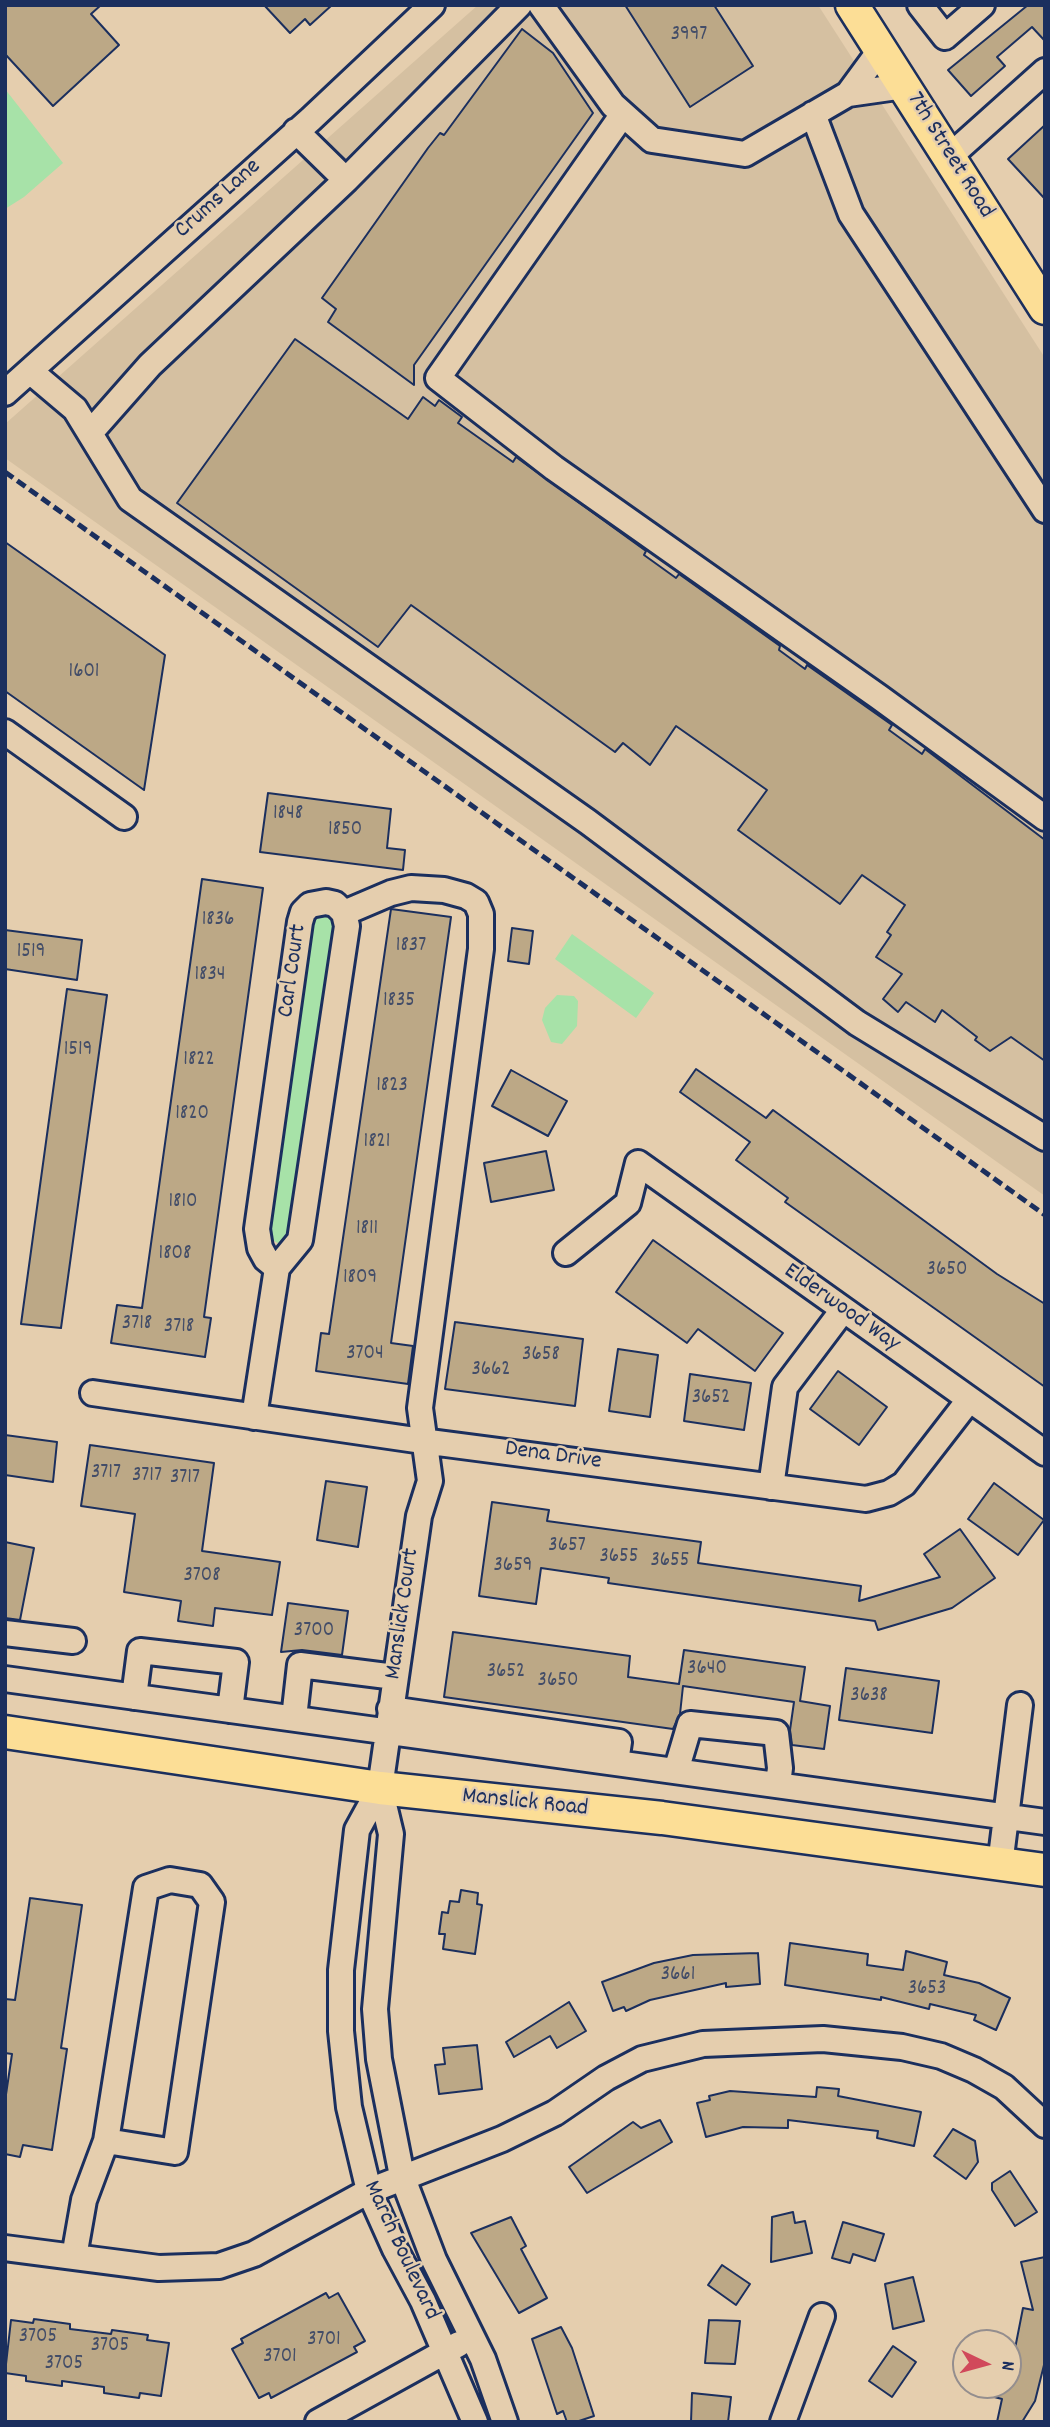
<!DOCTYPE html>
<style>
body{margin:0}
#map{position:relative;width:1050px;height:2427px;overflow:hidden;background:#e5ceae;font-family:Dekko,sans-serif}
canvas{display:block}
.frame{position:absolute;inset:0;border:7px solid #1b2f5e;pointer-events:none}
.north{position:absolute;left:952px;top:2329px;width:70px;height:70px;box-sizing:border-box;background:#e5ceae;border:2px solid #948e8e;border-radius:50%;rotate:95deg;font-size:19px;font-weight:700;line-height:28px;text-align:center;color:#1b2f5e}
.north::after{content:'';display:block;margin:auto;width:24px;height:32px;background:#d1495b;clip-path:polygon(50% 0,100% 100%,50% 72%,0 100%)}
</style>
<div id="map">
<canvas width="1050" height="2427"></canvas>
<div class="frame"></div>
<div class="north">N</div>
</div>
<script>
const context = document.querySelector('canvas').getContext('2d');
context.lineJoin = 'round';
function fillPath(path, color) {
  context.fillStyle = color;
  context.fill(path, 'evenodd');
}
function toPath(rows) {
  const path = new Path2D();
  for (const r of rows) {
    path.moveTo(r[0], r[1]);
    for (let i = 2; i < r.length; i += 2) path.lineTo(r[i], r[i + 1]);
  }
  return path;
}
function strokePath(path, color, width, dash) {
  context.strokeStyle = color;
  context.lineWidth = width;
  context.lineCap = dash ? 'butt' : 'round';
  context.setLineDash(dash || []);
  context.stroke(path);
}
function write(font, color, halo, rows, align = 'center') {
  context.font = font + ' Dekko,sans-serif';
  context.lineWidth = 5;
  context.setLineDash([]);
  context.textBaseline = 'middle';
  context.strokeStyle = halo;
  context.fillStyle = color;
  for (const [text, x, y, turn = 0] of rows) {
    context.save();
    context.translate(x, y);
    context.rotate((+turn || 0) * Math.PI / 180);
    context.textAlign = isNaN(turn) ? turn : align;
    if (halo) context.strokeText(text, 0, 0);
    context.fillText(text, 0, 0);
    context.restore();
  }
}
const built = toPath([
 [478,5,818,5,1045,358,1045,1196,5,458,5,424]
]);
const green = toPath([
 [5,89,63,163,24,197,5,209],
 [323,915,333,921,334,932,292,1232,284,1243,279,1244,271,1239,268,1233,312,920],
 [572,934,654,993,636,1018,555,959],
 [557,995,574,996,578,1001,577,1026,562,1044,551,1042,542,1020,545,1008]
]);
const building = toPath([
 [5,5,101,5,91,14,119,45,53,106,5,54,5,5],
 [264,5,332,5,310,25,305,19,290,33,264,5],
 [625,5,714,5,753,66,690,107,625,5],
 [1028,5,1045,5,1045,41,1032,27,997,57,1005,66,971,96,948,70,1028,5],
 [522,29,553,53,593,113,414,365,414,385,328,322,336,309,322,298,428,148,440,133,444,135,522,29],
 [1045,125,1045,199,1008,159,1045,125],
 [295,339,408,419,423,397,435,406,439,400,462,417,458,423,513,462,516,457,646,551,644,555,676,578,679,574,780,646,779,650,805,669,807,665,892,725,889,730,922,754,925,749,1045,840,1045,1061,1011,1037,990,1051,975,1040,977,1037,942,1010,935,1022,906,1002,898,1012,883,999,902,974,876,957,891,935,887,932,905,905,862,875,840,904,738,830,767,790,676,726,650,765,623,743,615,752,411,605,378,647,177,503,295,339],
 [5,542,165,655,144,790,5,691,5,542],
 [268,793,391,809,387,848,405,850,403,870,260,852,268,793],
 [202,879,263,888,204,1317,211,1318,205,1357,111,1343,117,1305,142,1308,202,879],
 [391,909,451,917,391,1343,413,1346,408,1384,316,1371,321,1333,329,1334,391,909],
 [512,928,533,931,529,964,508,961,512,928],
 [5,930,82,940,77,980,5,969,5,930],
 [67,989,107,995,61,1328,21,1324,67,989],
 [696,1069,766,1118,773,1110,997,1274,1045,1304,1045,1387,785,1202,788,1198,736,1160,750,1142,680,1092,696,1069],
 [511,1070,567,1101,548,1136,492,1106,511,1070],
 [546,1151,554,1190,491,1202,484,1163,546,1151],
 [653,1240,783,1333,755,1371,698,1329,687,1343,616,1292,653,1240],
 [455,1322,583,1339,575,1406,445,1389,455,1322],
 [618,1349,658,1355,650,1417,609,1411,618,1349],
 [838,1371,887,1407,859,1445,810,1409,838,1371],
 [690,1374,751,1383,744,1430,684,1421,690,1374],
 [5,1435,57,1442,53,1482,5,1475,5,1435],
 [90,1445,214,1463,202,1551,280,1562,272,1615,215,1608,213,1626,178,1621,181,1601,124,1592,135,1514,81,1506,90,1445],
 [326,1481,367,1487,358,1547,317,1540,326,1481],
 [994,1483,1044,1520,1018,1555,968,1519,994,1483],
 [492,1502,549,1510,547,1521,701,1542,698,1563,861,1586,859,1601,940,1577,924,1554,960,1529,995,1578,952,1608,878,1630,875,1621,608,1583,609,1578,541,1568,536,1604,479,1596,492,1502],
 [5,1542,34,1548,20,1620,5,1618,5,1542],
 [288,1603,348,1611,342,1655,302,1650,281,1652,288,1603],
 [453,1632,630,1656,628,1677,679,1684,684,1650,805,1667,800,1701,830,1706,824,1749,792,1745,790,1730,794,1702,683,1686,680,1714,673,1729,444,1697,453,1632],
 [846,1668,939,1681,932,1733,839,1720,846,1668],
 [461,1890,478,1893,477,1904,482,1905,475,1954,443,1949,445,1934,439,1934,442,1912,448,1913,450,1901,459,1902,461,1890],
 [30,1898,82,1905,61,2048,67,2049,52,2150,23,2145,20,2157,5,2154,5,2101,12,2054,5,2053,5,1999,15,2000,30,1898],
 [790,1943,868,1954,867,1965,903,1970,906,1951,947,1962,944,1975,979,1983,1010,1998,996,2030,974,2020,976,2015,930,2004,929,2009,881,1997,881,2000,785,1985,790,1943],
 [758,1953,760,1984,726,1987,726,1983,650,2000,626,2011,624,2007,613,2011,602,1982,654,1963,693,1955,758,1953],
 [569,2002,586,2031,557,2048,550,2036,514,2057,506,2042,569,2002],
 [477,2045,482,2089,439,2094,435,2065,445,2064,443,2048,477,2045],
 [817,2087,839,2089,838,2096,921,2112,914,2146,877,2138,878,2131,788,2120,788,2128,743,2127,706,2137,697,2103,710,2100,709,2096,730,2091,816,2097,817,2087],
 [660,2120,672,2142,587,2193,569,2167,633,2122,641,2128,660,2120],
 [953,2129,975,2141,978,2162,966,2179,934,2156,953,2129],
 [1010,2171,1037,2212,1015,2226,992,2190,992,2183,1010,2171],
 [793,2212,795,2223,805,2221,812,2253,771,2262,772,2217,793,2212],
 [511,2217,526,2246,521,2249,547,2298,519,2313,471,2233,511,2217],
 [843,2222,884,2234,875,2261,853,2254,850,2263,832,2258,843,2222],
 [1045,2257,1045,2361,1035,2401,1022,2422,997,2422,1002,2399,971,2391,972,2385,1008,2385,1008,2368,1011,2369,1023,2308,1033,2310,1021,2262,1045,2257],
 [722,2265,750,2284,736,2305,708,2285,722,2265],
 [913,2277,924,2321,893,2329,885,2284,913,2277],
 [326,2293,329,2298,338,2293,365,2341,354,2347,357,2352,271,2398,269,2393,259,2398,232,2349,243,2343,241,2339,326,2293],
 [34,2319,70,2324,70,2329,111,2334,112,2330,148,2335,147,2340,169,2343,161,2396,140,2393,139,2398,104,2393,104,2387,62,2381,62,2386,26,2381,26,2376,5,2373,11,2320,33,2323,34,2319],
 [709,2320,740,2321,735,2364,705,2363,709,2320],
 [561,2327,572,2348,594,2416,576,2422,567,2422,563,2411,557,2414,532,2339,561,2327],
 [893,2346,916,2362,892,2397,869,2381,893,2346],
 [692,2393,731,2397,728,2422,691,2422,692,2393]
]);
const minor = toPath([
 [541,5,613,105,652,140,745,154,848,94,904,86],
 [920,5,945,37,982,5],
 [848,94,881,49],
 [623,114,438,378,554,468,879,697,1045,818],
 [813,114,851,214,1045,510],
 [949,157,1045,71],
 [346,180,519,5],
 [30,371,75,409,130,499,588,822,857,1023,1045,1138],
 [5,393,311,119,432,5],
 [90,433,150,365,346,180,296,131],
 [5,732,124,817],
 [344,913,391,893,411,888,444,890,466,896,476,902,481,914,481,949,420,1408,430,1481,419,1516,380,1788,391,1834,375,2009,379,2059,402,2176,434,2260,483,2359,505,2422],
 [566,1253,628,1203,638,1163,1045,1453],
 [93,1393,423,1441,866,1499,889,1493,904,1484,969,1400],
 [254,1417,277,1268,300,1240,347,926,344,913,335,904,326,902,310,905,303,912,300,922,257,1229,260,1248,266,1259,277,1268],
 [771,1487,785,1387,843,1310],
 [5,1633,73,1641],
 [5,1679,1045,1822],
 [134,1697,140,1651,236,1662,230,1710],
 [390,1709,619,1742,616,1762],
 [294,1718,300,1665,395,1677],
 [676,1771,690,1724,776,1733,780,1768,778,1785],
 [380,1788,357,1830,341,1970,341,2031,349,2107,369,2191,395,2249,423,2301,475,2422],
 [1000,1865,1020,1705],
 [5,2248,159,2268,219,2266,254,2254,369,2191,502,2139,555,2113,606,2078,642,2059,703,2044,823,2039,902,2047,941,2056,974,2070,1004,2087,1045,2125],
 [74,2257,84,2200,106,2141,175,2152,212,1902,200,1885,170,1880,146,1888,106,2141],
 [318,2422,459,2344],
 [783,2422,822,2316]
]);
const major = toPath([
 [852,5,1045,308],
 [5,1732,380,1788,662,1818,1045,1870]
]);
const rail = toPath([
 [5,472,1045,1215]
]);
const numberNames = [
 ["3997",689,36],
 ["1601",84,673],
 ["1848",288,815],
 ["1850",345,831],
 ["1836",218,921],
 ["1837",411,947],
 ["1519",31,953],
 ["1834",210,976],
 ["1835",399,1002],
 ["1519",78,1051],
 ["1822",199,1061],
 ["1823",392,1087],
 ["1820",192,1115],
 ["1821",377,1143],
 ["1810",183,1203],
 ["1811",367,1230],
 ["1808",175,1255],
 ["3650",947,1271],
 ["1809",360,1279],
 ["3718",137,1325],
 ["3718",179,1328],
 ["3704",365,1355],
 ["3658",541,1356],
 ["3662",491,1371],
 ["3652",711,1399],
 ["3717",106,1474],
 ["3717",147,1477],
 ["3717",185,1479],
 ["3657",567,1547],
 ["3655",619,1558],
 ["3655",670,1562],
 ["3659",513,1567],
 ["3708",202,1577],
 ["3700",314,1632],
 ["3640",707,1670],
 ["3652",506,1673],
 ["3650",558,1682],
 ["3638",869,1697],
 ["3661",678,1976],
 ["3653",927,1990],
 ["3705",38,2338],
 ["3701",324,2341],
 ["3705",110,2347],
 ["3701",280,2358],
 ["3705",64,2365]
];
const streetNames = [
 ["7th Street Road",949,156,58],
 ["Crums Lane",219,200,-42],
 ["Carl Court",294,971,-82],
 ["Elderwood Way",841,1309,35],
 ["Dena Drive",553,1457,8],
 ["Manslick Court",404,1614,-82],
 ["Manslick Road",525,1804,6],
 ["March Boulevard",400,2251,65]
];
fillPath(built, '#d5c0a1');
fillPath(green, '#a7e2a8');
fillPath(building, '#bca886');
strokePath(building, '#1b2f5e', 2);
strokePath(minor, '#1b2f5e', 30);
strokePath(major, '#1b2f5e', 37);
strokePath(minor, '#e5ceae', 24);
strokePath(major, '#fcde96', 32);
strokePath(rail, '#1b2f5e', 5, [10, 5]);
write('21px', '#434d68', null, numberNames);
write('24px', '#1b2f5e', '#e5ceae', streetNames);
</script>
